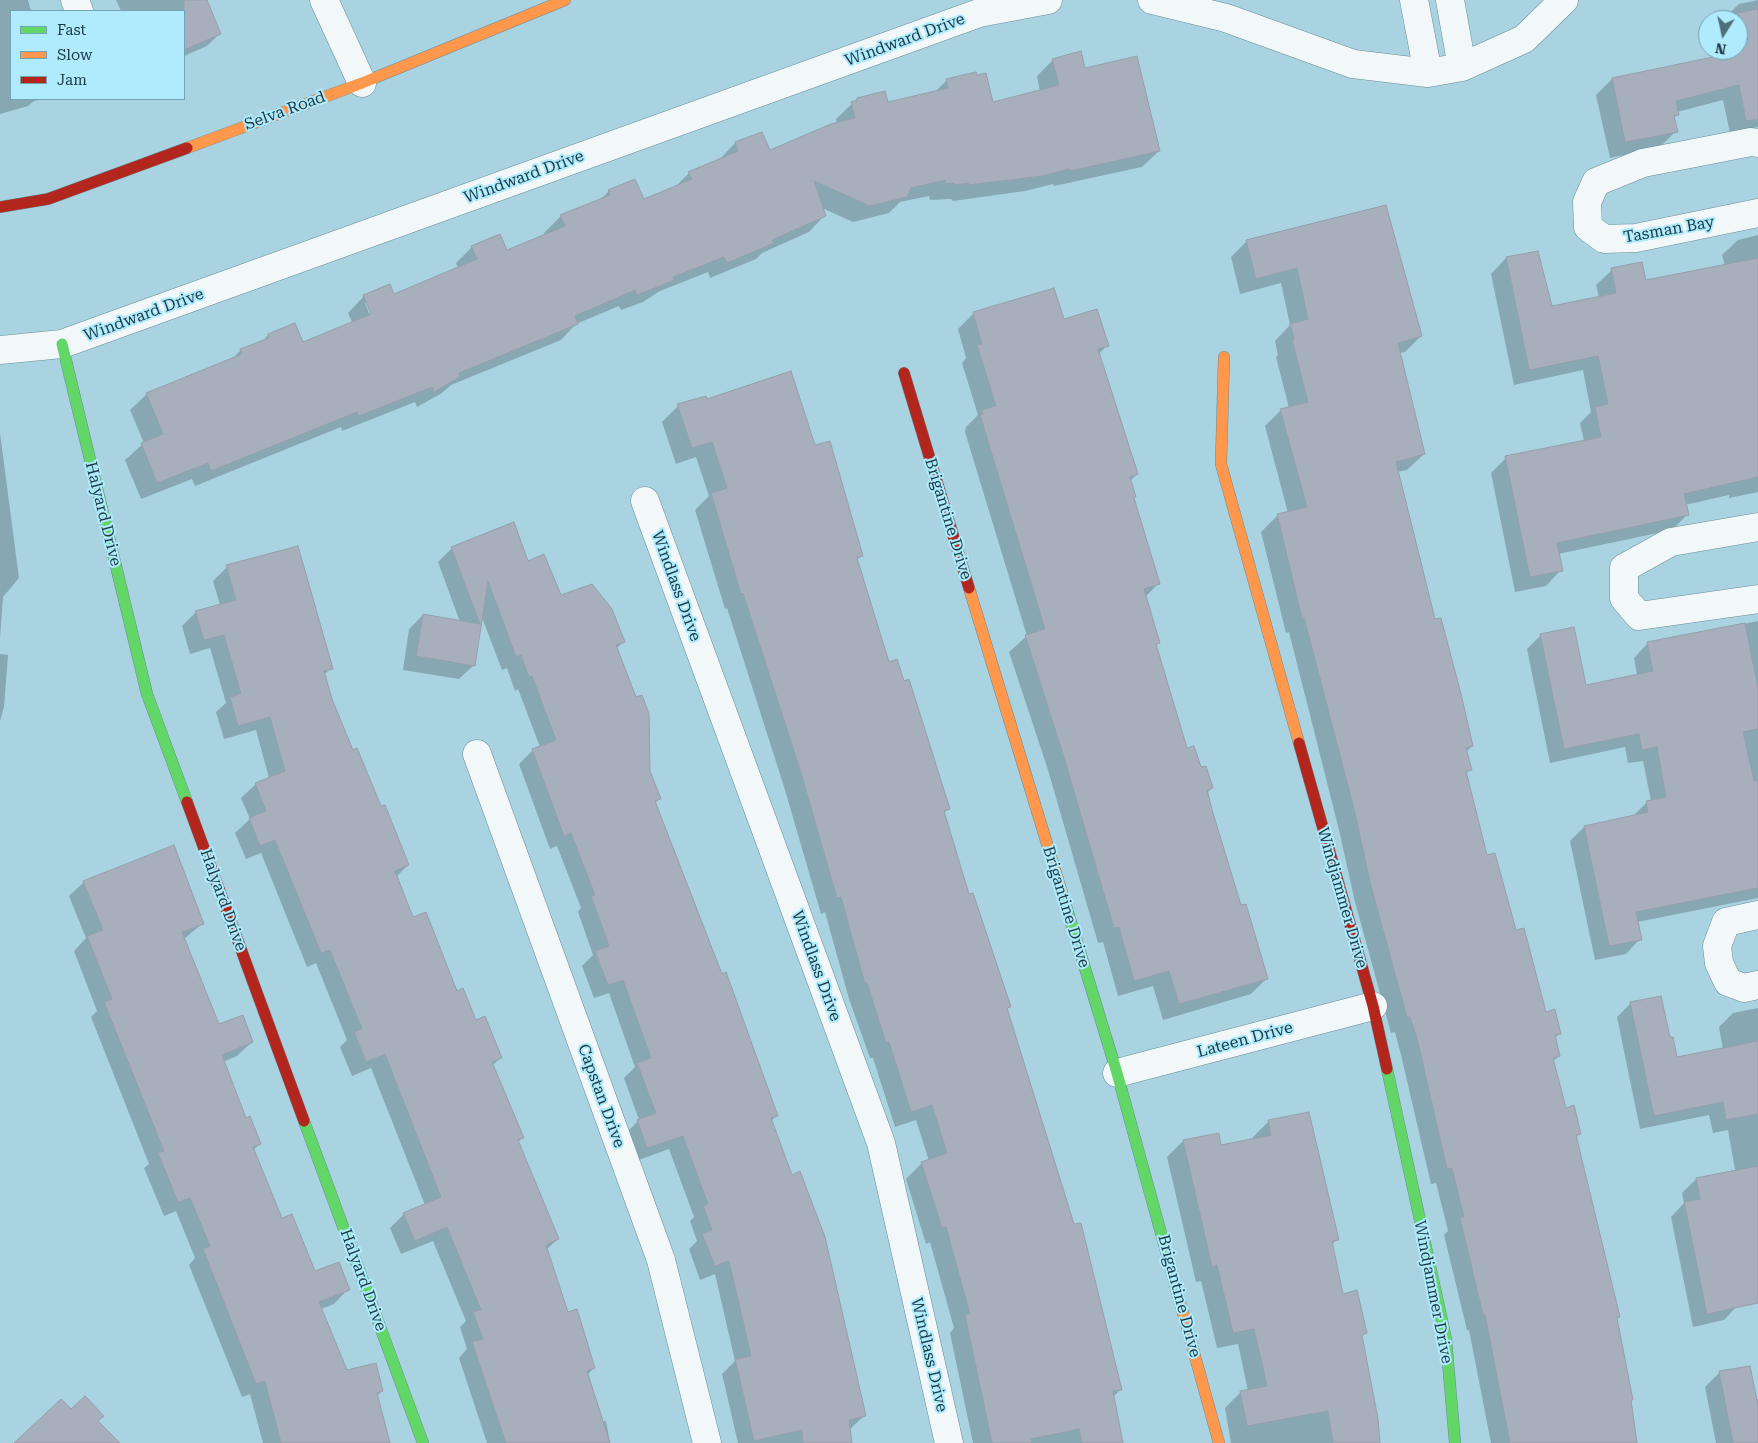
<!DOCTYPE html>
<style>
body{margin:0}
#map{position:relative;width:1758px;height:1443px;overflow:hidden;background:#a9d3e0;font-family:"Roboto Serif",serif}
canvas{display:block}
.legend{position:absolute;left:10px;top:10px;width:175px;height:90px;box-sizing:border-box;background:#afeafd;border:1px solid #74a4b3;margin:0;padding:6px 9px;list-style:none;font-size:15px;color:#1b3b44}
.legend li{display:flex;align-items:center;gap:10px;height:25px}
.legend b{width:25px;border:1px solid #74a4b3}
.north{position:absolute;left:1698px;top:10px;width:50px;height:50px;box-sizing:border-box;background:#afeafd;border:1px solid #74a4b3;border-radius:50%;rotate:190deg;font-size:14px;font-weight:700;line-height:20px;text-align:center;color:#1b3b44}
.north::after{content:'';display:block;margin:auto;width:18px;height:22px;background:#4d707b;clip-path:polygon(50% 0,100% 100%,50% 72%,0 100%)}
</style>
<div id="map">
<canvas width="1758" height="1443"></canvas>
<ul class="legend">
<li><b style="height:6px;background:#63d668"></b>Fast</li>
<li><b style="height:6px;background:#ff974d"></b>Slow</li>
<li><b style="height:6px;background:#b3261e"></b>Jam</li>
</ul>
<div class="north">N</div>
</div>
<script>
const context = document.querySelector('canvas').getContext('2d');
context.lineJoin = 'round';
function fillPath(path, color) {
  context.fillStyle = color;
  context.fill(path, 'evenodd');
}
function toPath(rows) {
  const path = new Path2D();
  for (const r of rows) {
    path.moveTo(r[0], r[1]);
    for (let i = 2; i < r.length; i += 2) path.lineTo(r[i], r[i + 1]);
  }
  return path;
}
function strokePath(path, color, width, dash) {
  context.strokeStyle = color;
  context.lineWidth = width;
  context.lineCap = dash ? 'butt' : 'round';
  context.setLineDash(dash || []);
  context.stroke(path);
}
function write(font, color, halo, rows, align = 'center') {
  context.font = font + ' "Roboto Serif",serif';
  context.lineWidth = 4;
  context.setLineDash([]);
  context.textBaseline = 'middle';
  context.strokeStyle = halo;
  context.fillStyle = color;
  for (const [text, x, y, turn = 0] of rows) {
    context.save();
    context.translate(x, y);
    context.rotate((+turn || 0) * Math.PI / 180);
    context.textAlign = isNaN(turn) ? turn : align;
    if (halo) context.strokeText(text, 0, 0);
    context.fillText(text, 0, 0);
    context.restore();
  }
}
const shadow = toPath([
 [0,0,28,0,31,11,11,11,11,99,42,99,34,101,28,106,0,114],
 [116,0,205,0,220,33,207,46,184,56,184,11,121,11],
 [1758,0,1758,127,1730,133,1723,100,1677,112,1674,118,1676,131,1660,147,1610,158,1596,95,1612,79,1714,58,1713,50,1738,50,1738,20,1722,20,1739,4],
 [1053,60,1084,70,1159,151,1142,167,1054,186,1053,184,1025,191,953,201,951,199,930,200,929,196,900,202,889,213,853,222,822,208,825,215,809,232,762,253,756,259,710,278,708,272,660,291,643,302,621,310,619,306,576,324,561,340,451,385,442,393,417,407,415,402,342,431,341,427,195,486,192,479,141,499,125,460,144,443,130,410,147,394,232,359,241,350,261,343,268,335,303,344,352,322,348,313,364,296,394,295,458,268,456,263,472,247,506,252,546,236,544,233,561,216,599,201,608,192,635,181,643,201,674,188,689,173,719,160,735,143,761,133,769,152,837,124,836,119,857,99,887,104,935,92,947,80,992,103,1040,91,1037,76],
 [365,303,368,303,374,319,372,320],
 [1385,207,1421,336,1405,352,1400,353,1424,454,1407,470,1397,472,1434,621,1472,746,1466,752,1470,770,1465,774,1487,856,1545,1013,1560,1033,1554,1039,1559,1056,1553,1061,1565,1109,1580,1133,1575,1138,1619,1316,1616,1319,1632,1399,1630,1401,1635,1443,1491,1443,1469,1330,1467,1330,1444,1235,1448,1231,1436,1183,1431,1184,1401,1055,1395,1032,1391,1033,1355,902,1339,830,1289,632,1286,633,1261,532,1277,516,1288,513,1265,426,1281,410,1289,408,1276,357,1278,355,1275,341,1290,325,1281,283,1240,294,1231,257,1247,241],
 [1758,235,1758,492,1729,498,1729,495,1685,505,1687,515,1672,530,1558,554,1561,570,1546,586,1515,592,1491,473,1506,458,1584,441,1580,423,1591,412,1583,370,1514,385,1491,274,1506,258,1537,252,1551,307,1599,297,1596,285,1612,270,1645,282,1725,266,1722,255,1738,240],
 [974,313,1063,321,1107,345,1099,354,1137,474,1130,481,1133,499,1159,583,1145,597,1158,643,1156,645,1186,749,1212,788,1207,793,1240,907,1267,978,1251,994,1163,1020,1153,986,1118,996,1103,942,1098,943,1048,770,1009,652,1027,636,965,432,966,427,978,415,962,363,966,358,958,329],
 [706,400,815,447,861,556,857,560,888,664,949,808,943,814,968,896,1010,1006,1006,1009,1121,1389,1113,1397,1120,1443,973,1443,950,1333,954,1328,930,1242,926,1244,906,1179,922,1163,929,1161,916,1120,895,1127,873,1058,870,1058,849,999,825,912,821,914,785,790,727,608,725,609,695,510,709,496,696,457,676,464,662,422,678,406],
 [0,433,19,578,3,597,0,639],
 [452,548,528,562,560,597,623,642,616,649,649,771,659,799,654,804,777,1115,771,1121,865,1415,849,1430,851,1443,738,1443,722,1374,735,1361,715,1274,700,1280,689,1249,697,1241,690,1221,694,1217,669,1149,633,1162,624,1135,639,1120,624,1078,635,1067,609,993,594,998,582,966,593,955,578,912,581,908,557,846,550,849,519,764,533,750,540,747,518,689,515,691,507,668,502,670,481,615,474,665,459,679,403,670,409,629,423,615,460,622,438,562],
 [227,567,331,668,324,675,331,699,352,751,408,865,396,877,413,919,500,1058,493,1065,522,1138,518,1142,558,1239,546,1250,567,1314,594,1368,587,1375,602,1422,606,1421,610,1443,487,1443,459,1358,467,1349,460,1327,466,1321,433,1241,401,1254,390,1228,404,1214,425,1205,371,1068,352,1076,340,1047,347,1040,316,963,307,967,261,853,246,859,235,833,250,819,241,798,256,784,269,778,256,730,224,739,216,712,226,703,210,648,190,654,182,626,196,612,220,605,213,581],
 [1758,621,1758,898,1637,922,1640,939,1626,954,1595,960,1570,841,1584,827,1632,817,1647,802,1651,801,1643,761,1628,763,1625,747,1550,763,1527,649,1541,635,1585,686,1637,675,1634,658,1648,643],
 [0,654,8,655,4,707,0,721],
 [84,882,203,923,184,939,219,1026,252,1042,237,1056,223,1062,245,1119,260,1144,253,1150,282,1220,315,1272,348,1289,334,1304,321,1309,346,1372,382,1391,377,1396,389,1443,263,1443,250,1394,242,1397,189,1265,195,1258,176,1211,164,1216,144,1168,149,1164,91,1017,97,1011,74,951,86,938,69,896],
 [1631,1003,1669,1039,1676,1059,1723,1050,1719,1027,1733,1013,1758,1008,1758,1284,1724,1320,1693,1327,1671,1217,1684,1203,1682,1193,1696,1179,1735,1170,1728,1130,1713,1133,1709,1115,1640,1129,1617,1017],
 [1269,1121,1337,1239,1332,1245,1342,1295,1365,1333,1361,1337,1380,1443,1231,1443,1225,1408,1241,1392,1248,1391,1238,1344,1217,1348,1201,1281,1196,1282,1167,1157,1183,1141,1218,1134,1220,1147,1253,1140,1253,1137],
 [1720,1372,1756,1399,1758,1399,1758,1443,1716,1443,1705,1387]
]);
const building = toPath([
 [184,0,207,0,221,34,184,50,184,0],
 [1758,9,1758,119,1746,121,1739,85,1676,101,1679,115,1674,116,1678,132,1625,142,1612,78,1732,53,1732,50,1738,50,1738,20,1725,20,1724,16,1758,9],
 [1081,51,1085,68,1137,56,1160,151,1070,171,1069,169,1042,176,969,185,968,183,956,185,954,183,946,184,945,180,911,188,907,197,870,206,814,181,826,216,772,240,774,243,727,263,724,257,673,277,674,280,660,286,637,295,635,290,575,316,578,324,459,373,460,377,434,392,432,387,359,416,357,412,211,471,208,463,157,483,141,443,163,434,146,393,242,354,240,349,269,338,268,334,295,323,303,342,371,314,363,295,390,284,394,294,477,259,471,246,500,234,507,250,565,226,560,215,610,195,608,190,635,179,644,199,692,179,688,172,738,151,735,142,762,132,770,150,831,124,855,118,851,102,857,100,857,98,885,91,888,102,948,88,946,79,976,72,977,75,986,73,993,102,1059,85,1052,59,1081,51],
 [1386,205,1422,336,1398,343,1425,454,1396,462,1435,619,1441,618,1461,694,1473,746,1466,748,1472,770,1466,771,1487,855,1495,853,1516,930,1524,928,1546,1012,1555,1009,1561,1034,1555,1035,1560,1056,1553,1058,1566,1108,1574,1105,1581,1134,1576,1135,1620,1317,1617,1318,1633,1400,1631,1400,1637,1443,1510,1443,1485,1315,1483,1315,1460,1218,1464,1217,1452,1168,1447,1169,1417,1038,1410,1017,1407,1017,1371,886,1355,813,1304,617,1302,618,1277,514,1307,507,1280,409,1308,402,1292,340,1294,339,1290,324,1308,319,1297,268,1256,279,1246,240,1386,205],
 [1538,251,1552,306,1616,293,1611,268,1642,262,1646,280,1758,258,1758,477,1684,494,1689,515,1557,543,1563,571,1530,577,1505,456,1601,437,1595,407,1608,404,1598,356,1529,370,1506,257,1538,251],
 [1054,288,1064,319,1097,309,1109,346,1098,349,1138,474,1130,477,1136,497,1134,498,1160,584,1144,589,1160,643,1156,644,1187,748,1194,746,1201,767,1206,766,1213,788,1207,790,1213,813,1241,905,1246,904,1268,979,1179,1004,1169,971,1134,981,1119,927,1114,928,1063,754,1025,635,1045,629,980,415,983,414,981,410,996,406,977,345,982,344,973,312,1054,288],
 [791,371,815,445,830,441,863,556,857,558,889,662,897,659,904,681,909,679,950,809,944,811,969,894,973,893,1011,1007,1007,1008,1074,1224,1081,1223,1122,1390,1113,1391,1123,1443,1082,1443,1079,1429,1031,1439,1032,1443,992,1443,965,1315,970,1314,946,1227,942,1228,921,1162,947,1153,932,1105,911,1112,889,1042,886,1043,867,983,865,984,841,897,837,898,801,773,743,593,741,594,711,493,727,488,712,442,692,448,677,404,706,396,707,399,791,371],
 [514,522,528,561,544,554,561,595,592,584,612,609,625,642,616,645,636,697,642,695,649,714,650,771,661,799,655,801,722,974,726,972,778,1116,771,1118,792,1175,800,1171,825,1237,866,1416,849,1420,852,1443,803,1443,802,1430,754,1441,735,1359,751,1356,729,1261,715,1266,702,1234,712,1230,703,1206,708,1204,683,1136,647,1148,637,1120,656,1113,637,1063,651,1058,623,980,608,985,595,951,609,946,591,896,595,895,571,833,564,836,532,749,556,740,532,676,529,677,521,655,516,657,488,581,475,666,416,656,423,614,480,624,451,547,514,522],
 [298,546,333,669,324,671,332,699,353,750,357,748,381,806,385,805,409,865,395,871,413,917,426,912,457,991,463,988,476,1020,485,1016,502,1058,492,1062,524,1138,518,1140,559,1239,546,1245,568,1312,577,1309,595,1368,587,1371,610,1443,506,1443,472,1342,483,1339,473,1312,481,1310,447,1227,415,1241,403,1213,441,1197,385,1054,366,1062,354,1032,362,1029,330,950,321,953,275,840,260,846,249,818,266,811,255,783,285,771,270,717,238,726,230,697,241,694,224,635,204,640,195,611,236,600,226,565,298,546],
 [1745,623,1758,688,1758,729,1743,732,1754,781,1758,780,1758,888,1636,912,1642,940,1609,946,1584,826,1648,812,1646,801,1666,797,1657,747,1642,750,1639,734,1564,749,1540,634,1574,627,1586,685,1653,671,1647,642,1745,623],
 [174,845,204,924,182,932,219,1024,243,1015,253,1042,222,1055,246,1118,250,1116,261,1144,253,1147,282,1218,292,1214,315,1271,339,1262,350,1290,319,1302,347,1370,376,1363,383,1391,377,1393,390,1443,281,1443,265,1381,256,1384,203,1249,210,1246,190,1198,178,1202,158,1153,164,1151,104,1002,112,999,87,936,103,930,83,881,174,845],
 [1661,996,1670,1037,1673,1037,1677,1057,1758,1041,1758,1114,1726,1120,1723,1102,1654,1116,1630,1002,1661,996],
 [1309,1112,1339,1240,1332,1241,1343,1294,1357,1290,1367,1333,1362,1335,1378,1419,1380,1443,1333,1443,1328,1411,1247,1426,1240,1391,1267,1386,1254,1329,1233,1333,1217,1265,1212,1267,1183,1140,1219,1133,1221,1145,1271,1135,1268,1120,1309,1112],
 [1758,1166,1758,1303,1707,1314,1684,1202,1700,1199,1696,1178,1758,1166],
 [1750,1366,1758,1405,1758,1443,1733,1443,1719,1371,1750,1366],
 [85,1396,104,1416,98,1421,120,1443,14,1443,61,1399,71,1409,85,1396]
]);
const street = toPath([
 [75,0,79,11],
 [324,0,362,83],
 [1152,0,1226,18,1353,64,1428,73,1462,67,1524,39,1564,0],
 [1414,0,1428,73],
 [1450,0,1462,67],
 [1758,143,1751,142,1643,163,1596,182,1587,202,1588,227,1604,239,1636,238,1758,213],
 [0,350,62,344,979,13,1048,0],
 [645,501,881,1143,949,1443],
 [1758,527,1671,542,1624,568,1624,598,1639,616,1758,599],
 [477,754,661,1260,707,1443],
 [1758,915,1726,922,1717,946,1719,963,1728,982,1744,988,1758,985],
 [1117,1073,1373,1006]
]);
const fast = toPath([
 [62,344,147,694,187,802],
 [1062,893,1117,1073,1178,1295],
 [1387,1069,1446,1339,1455,1443],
 [304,1121,423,1443]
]);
const slow = toPath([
 [187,148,362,83,565,0],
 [1224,357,1221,464,1299,743],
 [969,588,1062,893],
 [1178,1295,1219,1443]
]);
const jam = toPath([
 [0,207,48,199,187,148],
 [904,373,969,588],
 [1299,743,1373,1006,1387,1069],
 [187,802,304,1121]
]);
const streetNames = [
 ["Windward Drive",905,40,-20],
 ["Selva Road",285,111,-20],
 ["Windward Drive",524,177,-20],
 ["Tasman Bay",1669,230,-10],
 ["Windward Drive",144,315,-20],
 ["Halyard Drive",103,514,76],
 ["Brigantine Drive",948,519,73],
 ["Windlass Drive",676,586,70],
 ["Windjammer Drive",1342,898,74],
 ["Halyard Drive",223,900,70],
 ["Brigantine Drive",1066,907,73],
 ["Windlass Drive",816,966,70],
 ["Lateen Drive",1245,1040,-15],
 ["Capstan Drive",601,1096,70],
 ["Halyard Drive",363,1280,70],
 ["Windjammer Drive",1433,1292,79],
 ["Brigantine Drive",1179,1296,75],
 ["Windlass Drive",929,1355,77]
];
fillPath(shadow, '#0003');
fillPath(building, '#a7afbc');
strokePath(building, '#959fab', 1);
strokePath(street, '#698d96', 29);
strokePath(fast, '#698d96', 12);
strokePath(slow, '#698d96', 12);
strokePath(jam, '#698d96', 12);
strokePath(street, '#f2f8fa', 28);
strokePath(fast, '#63d668', 11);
strokePath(slow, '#ff974d', 11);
strokePath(jam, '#b3261e', 11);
write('16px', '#1b3b44', '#afeafd', streetNames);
</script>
